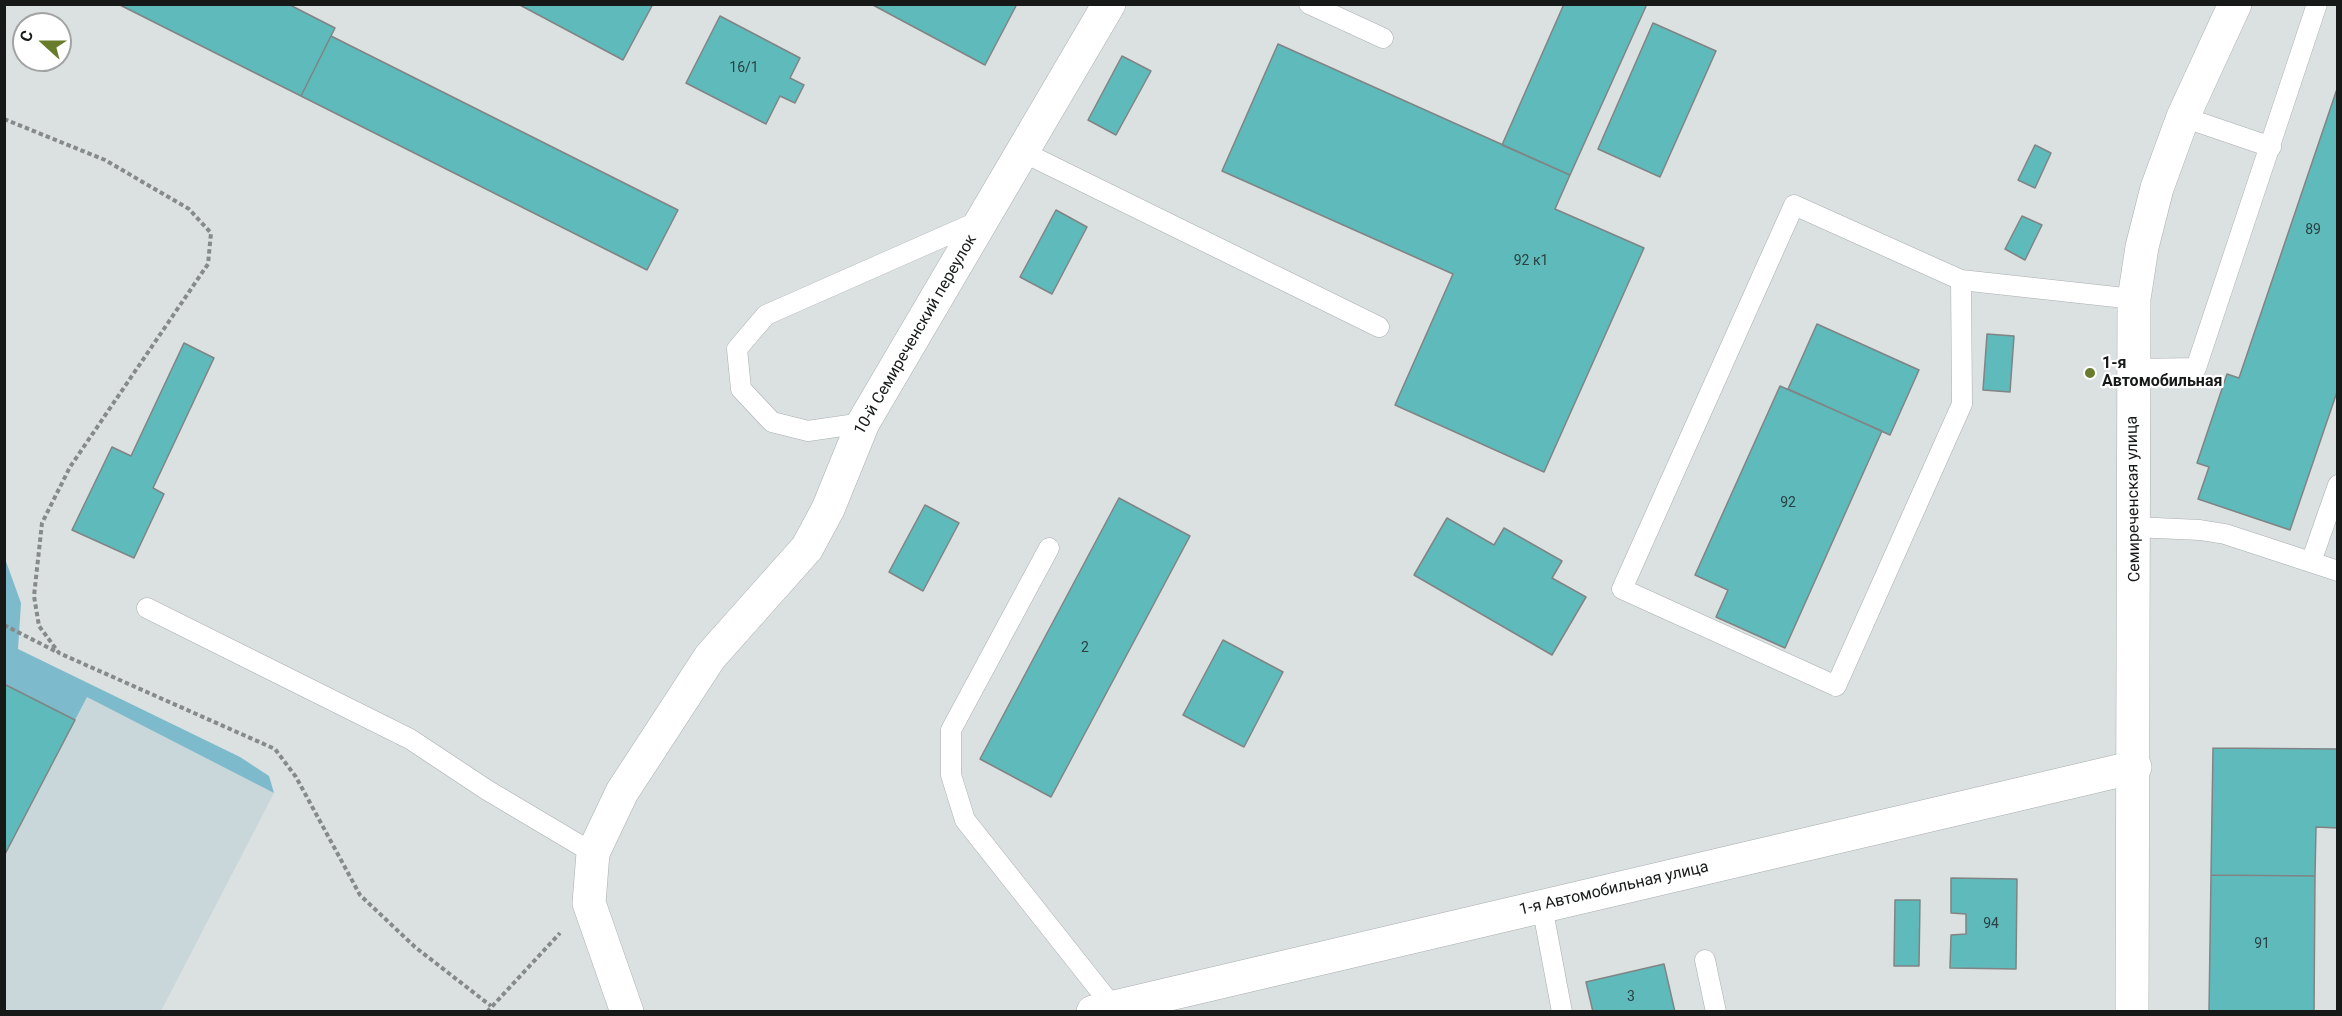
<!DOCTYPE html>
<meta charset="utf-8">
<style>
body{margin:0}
#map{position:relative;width:2342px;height:1016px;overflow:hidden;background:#dbe0e1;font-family:Roboto,sans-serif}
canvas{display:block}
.frame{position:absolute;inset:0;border:6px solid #171919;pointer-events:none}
.north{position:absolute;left:12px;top:12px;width:60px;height:60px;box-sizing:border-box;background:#fff;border:2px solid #a2a3a3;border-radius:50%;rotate:291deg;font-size:16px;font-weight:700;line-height:24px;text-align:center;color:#171919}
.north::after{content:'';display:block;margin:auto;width:21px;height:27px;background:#687c2c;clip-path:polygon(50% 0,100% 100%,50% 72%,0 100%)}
</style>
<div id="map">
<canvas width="2342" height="1016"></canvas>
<div class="frame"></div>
<div class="north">С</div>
</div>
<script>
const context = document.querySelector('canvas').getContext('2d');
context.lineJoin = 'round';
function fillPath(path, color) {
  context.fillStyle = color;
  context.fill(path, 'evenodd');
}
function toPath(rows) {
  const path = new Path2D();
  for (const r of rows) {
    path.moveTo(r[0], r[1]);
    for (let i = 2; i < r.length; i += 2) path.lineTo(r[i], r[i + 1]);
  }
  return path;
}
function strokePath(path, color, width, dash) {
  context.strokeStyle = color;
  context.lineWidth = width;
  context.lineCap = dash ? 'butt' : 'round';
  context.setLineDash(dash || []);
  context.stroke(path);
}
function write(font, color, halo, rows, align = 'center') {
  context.font = font + ' Roboto,sans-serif';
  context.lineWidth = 4.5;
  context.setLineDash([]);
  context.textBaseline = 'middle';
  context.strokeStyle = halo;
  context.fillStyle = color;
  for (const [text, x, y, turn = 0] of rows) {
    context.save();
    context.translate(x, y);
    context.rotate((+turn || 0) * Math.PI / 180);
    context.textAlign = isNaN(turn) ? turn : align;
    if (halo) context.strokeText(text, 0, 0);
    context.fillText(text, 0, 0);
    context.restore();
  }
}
const built = toPath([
 [4,684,74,720,87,696,274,793,161,1011,5,1011]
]);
const green = toPath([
 [4,556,21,603,18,649,240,757,269,776,274,793,87,697,75,720,5,684]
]);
const building = toPath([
 [118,4,288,4,335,28,301,96,118,4],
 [518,4,653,4,623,60,518,4],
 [871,4,1017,4,985,65,871,4],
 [1564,4,1647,4,1570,175,1502,145,1564,4],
 [720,16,800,58,790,78,804,85,795,103,780,96,766,124,686,83,720,16],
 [1653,23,1716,51,1660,177,1598,149,1653,23],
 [331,36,678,210,647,270,301,96,331,36],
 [1278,44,1570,175,1555,209,1644,248,1544,472,1395,405,1453,274,1222,171,1278,44],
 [1122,56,1151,71,1116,135,1088,120,1122,56],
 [2338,86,2338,389,2290,530,2198,499,2209,467,2197,463,2227,374,2239,378,2338,86],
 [2035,145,2051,153,2035,188,2018,180,2035,145],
 [1056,210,1087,227,1052,294,1020,277,1056,210],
 [2022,216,2042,225,2025,260,2005,249,2022,216],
 [1817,324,1919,370,1890,435,1788,389,1817,324],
 [1987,334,2014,336,2010,392,1983,390,1987,334],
 [184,343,214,358,153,488,164,494,134,558,72,530,112,447,131,456,184,343],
 [1780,386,1882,431,1785,648,1716,617,1728,590,1695,575,1780,386],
 [1119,498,1190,536,1051,797,980,759,1119,498],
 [925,505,959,523,923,591,889,572,925,505],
 [1447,518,1494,545,1504,528,1562,561,1552,578,1586,597,1552,655,1414,575,1447,518],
 [1223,640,1283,672,1244,747,1183,715,1223,640],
 [4,684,75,720,4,856,4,684],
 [2213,748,2338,749,2338,828,2316,827,2315,876,2211,875,2213,748],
 [2211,875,2315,876,2314,1012,2209,1012,2211,875],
 [1951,878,2017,879,2016,969,1950,968,1951,935,1966,934,1966,914,1951,913,1951,878],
 [1895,900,1920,900,1919,966,1894,966,1895,900],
 [1664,964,1675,1012,1593,1012,1586,982,1664,964]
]);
const path = toPath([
 [4,119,105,160,189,209,211,233,208,264,70,467,42,523,34,596,39,626,59,653,275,749,296,777,360,895,415,947,491,1006],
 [4,625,57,652],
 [487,1012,560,933]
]);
const lane = toPath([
 [1309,4,1383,38],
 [2183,117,2271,147],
 [1023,152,1379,327],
 [1961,280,1962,404,1836,686,1622,589,1794,205,1961,280,2134,299],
 [2133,369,2196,368,2317,4],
 [863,423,808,431,772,422,741,389,737,349,766,315,979,221],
 [2134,527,2200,530,2225,534,2338,571],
 [1049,548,951,730,951,775,965,820,1113,1007],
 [2311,562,2338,485],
 [147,608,410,739,487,790,593,853],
 [1542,906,1562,1012],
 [1705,960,1716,1012]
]);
const street = toPath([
 [627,1012,589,903,593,853,622,792,710,657,807,548,828,509,863,423,1109,4]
]);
const secondary = toPath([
 [1093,1012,2135,767],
 [2132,1012,2134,299,2142,247,2157,188,2183,117,2235,4]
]);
const markers = [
 [2090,373,6,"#687c2c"]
];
const numberNames = [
 ["16/1",744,68],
 ["89",2313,230],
 ["92 к1",1531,261],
 ["92",1788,503],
 ["2",1085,648],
 ["94",1991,924],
 ["91",2262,944],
 ["3",1631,997]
];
const streetNames = [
 ["10-й Семиреченский переулок",916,335,-60],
 ["Семиреченская улица",2134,499,-91],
 ["1-я Автомобильная улица",1614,889,-13]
];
const poiNames = [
 ["1-я",2102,364],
 ["Автомобильная",2102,382]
];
fillPath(built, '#c9d6da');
fillPath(green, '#7dbacb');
fillPath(building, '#5fbabc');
strokePath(building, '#808484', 1.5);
strokePath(lane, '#a9aeaf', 21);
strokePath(street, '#a9aeaf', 34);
strokePath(secondary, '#a9aeaf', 34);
strokePath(path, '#878a8b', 4, [4.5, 3]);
strokePath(lane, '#fff', 20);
strokePath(street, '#fff', 33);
strokePath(secondary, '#fff', 33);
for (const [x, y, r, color] of markers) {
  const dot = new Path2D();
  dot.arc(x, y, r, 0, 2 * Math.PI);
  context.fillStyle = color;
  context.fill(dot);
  strokePath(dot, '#fff', 2);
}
write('14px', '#294142', null, numberNames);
write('16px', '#171919', '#fff', streetNames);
write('bold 16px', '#171919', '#fff', poiNames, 'left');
</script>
